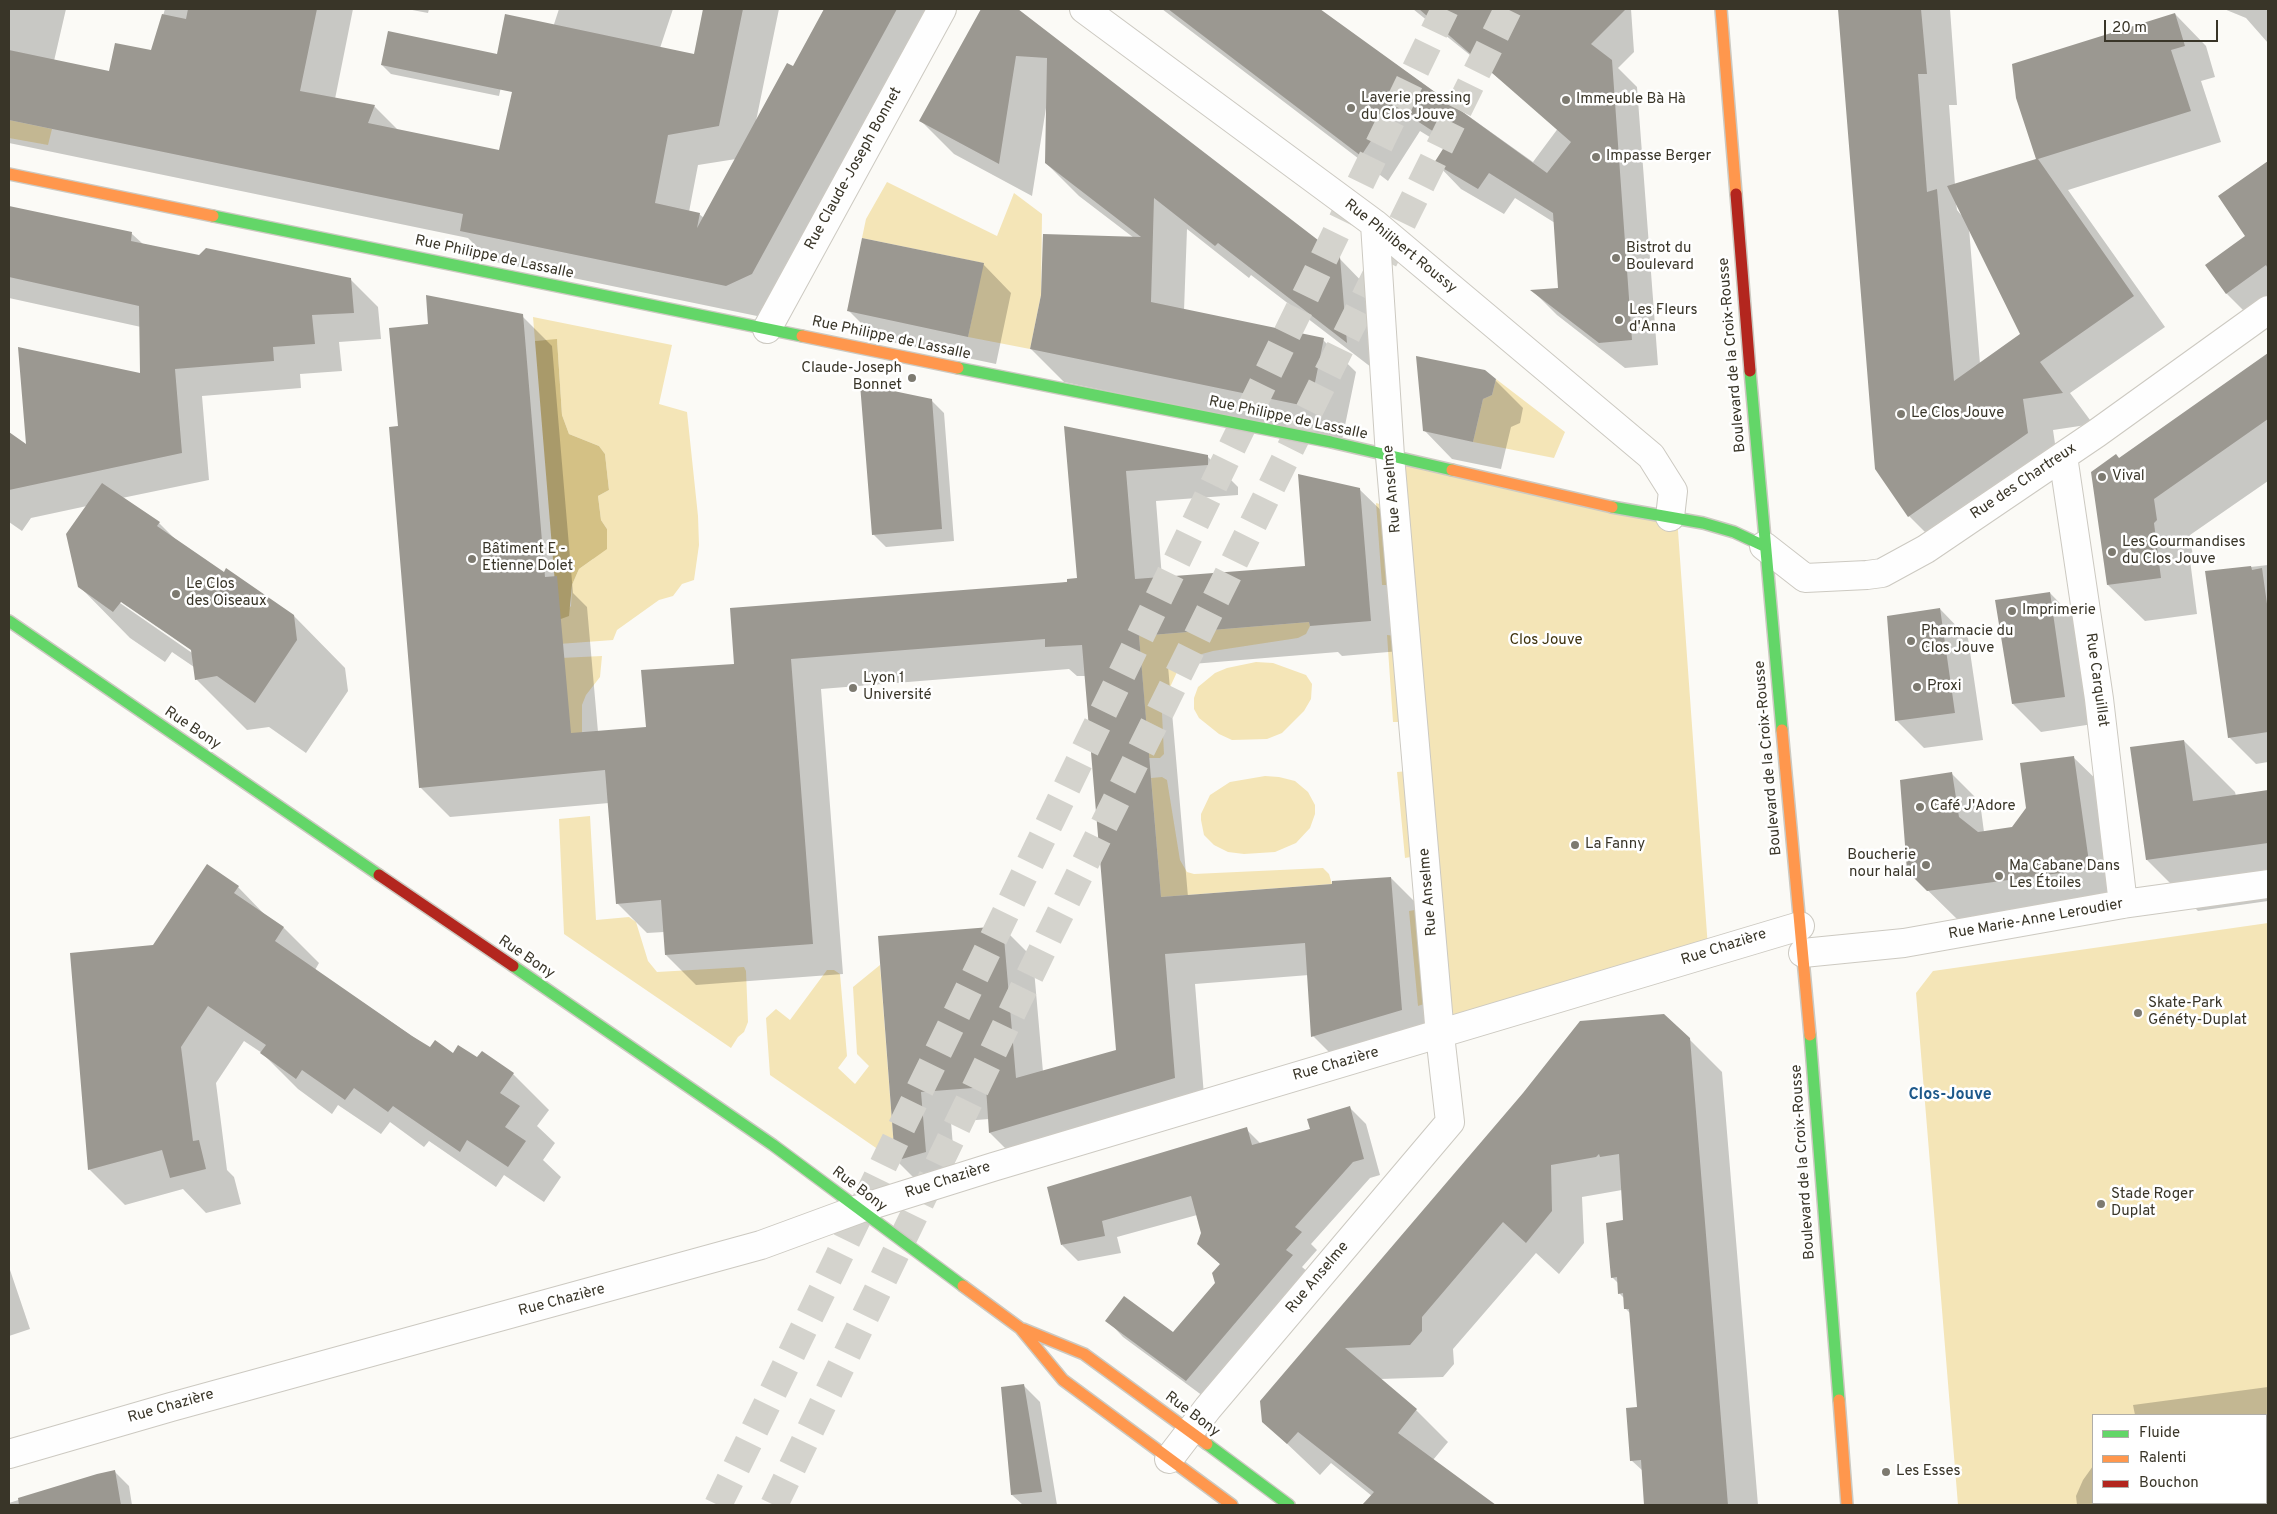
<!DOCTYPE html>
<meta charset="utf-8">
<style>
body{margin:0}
#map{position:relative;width:2277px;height:1514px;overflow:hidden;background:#fbfaf6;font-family:Overpass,sans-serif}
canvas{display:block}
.frame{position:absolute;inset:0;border:10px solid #393528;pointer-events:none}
.legend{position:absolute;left:2092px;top:1414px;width:175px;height:90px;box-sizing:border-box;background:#fff;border:1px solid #b0aea9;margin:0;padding:6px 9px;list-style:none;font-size:15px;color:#393528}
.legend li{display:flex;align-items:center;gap:10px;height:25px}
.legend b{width:25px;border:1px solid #b0aea9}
.scale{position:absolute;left:2104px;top:20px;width:114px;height:22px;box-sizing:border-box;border:2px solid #393528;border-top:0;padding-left:6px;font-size:15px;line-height:18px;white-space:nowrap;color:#393528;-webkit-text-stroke:4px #fff;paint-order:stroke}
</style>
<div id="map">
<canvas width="2277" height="1514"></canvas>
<div class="frame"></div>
<ul class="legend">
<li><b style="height:6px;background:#63d668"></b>Fluide</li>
<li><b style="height:6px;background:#ff974d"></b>Ralenti</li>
<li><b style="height:6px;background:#b3261e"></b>Bouchon</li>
</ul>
<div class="scale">20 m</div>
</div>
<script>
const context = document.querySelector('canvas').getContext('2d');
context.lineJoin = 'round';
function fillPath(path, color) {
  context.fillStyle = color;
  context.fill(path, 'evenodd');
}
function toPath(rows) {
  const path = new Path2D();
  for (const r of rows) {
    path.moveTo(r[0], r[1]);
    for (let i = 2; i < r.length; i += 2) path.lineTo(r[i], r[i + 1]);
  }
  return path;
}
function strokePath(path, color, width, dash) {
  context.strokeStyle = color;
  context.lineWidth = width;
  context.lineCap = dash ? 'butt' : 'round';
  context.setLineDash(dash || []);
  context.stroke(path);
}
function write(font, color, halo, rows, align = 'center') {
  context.font = font + ' Overpass,sans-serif';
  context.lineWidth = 5;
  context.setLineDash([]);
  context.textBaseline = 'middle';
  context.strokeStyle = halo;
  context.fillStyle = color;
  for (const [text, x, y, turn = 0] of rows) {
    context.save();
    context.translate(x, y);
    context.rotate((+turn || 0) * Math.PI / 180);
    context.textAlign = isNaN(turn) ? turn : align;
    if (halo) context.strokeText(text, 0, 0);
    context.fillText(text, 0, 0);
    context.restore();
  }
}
const green = toPath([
 [9,120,52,129,48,145,9,138],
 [887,182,997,236,1014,193,1042,214,1041,295,1030,349,968,337,983,263,862,238,866,219],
 [533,317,672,345,659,404,687,412,698,516,699,545,694,580,682,584,673,596,659,600,617,630,613,640,559,644,558,620,571,606,572,585,579,569,593,559,607,529,601,520,598,496,609,490,605,454,599,446,569,434,562,415,557,340,535,341],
 [1496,379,1565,432,1554,458,1473,442,1483,399,1492,395],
 [1392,458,1677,517,1708,948,1441,1033],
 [1376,503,1387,506,1393,585,1382,585],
 [1309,622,1310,626,1306,634,1298,638,1213,651,1202,654,1186,665,1177,672,1165,698,1162,713,1164,754,1160,758,1149,758,1139,636],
 [1387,635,1396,636,1404,722,1393,722],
 [602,656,600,677,586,695,582,705,582,732,575,770,560,658],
 [1256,662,1273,663,1306,675,1312,684,1311,699,1304,711,1282,733,1267,739,1232,740,1219,734,1199,718,1194,709,1194,698,1198,687,1215,673,1227,668],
 [1409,771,1416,856,1405,858,1397,772],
 [1265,776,1279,777,1295,781,1308,792,1315,805,1315,814,1310,828,1296,843,1275,852,1244,854,1228,852,1214,845,1204,835,1201,820,1201,814,1210,795,1230,782],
 [1162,777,1167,780,1180,860,1187,872,1194,874,1323,868,1329,874,1332,884,1161,897,1151,778],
 [590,816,596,920,629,917,636,922,648,961,657,972,744,967,746,971,748,1022,744,1032,738,1037,731,1048,564,934,559,819],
 [1420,909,1427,1003,1418,1006,1409,911],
 [2268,923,2268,1505,1958,1505,1916,993,1933,971],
 [2093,1415,2266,1415,2266,1503,2093,1503],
 [880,965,895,1161,770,1075,766,1018,776,1009,790,1020,827,970,834,970,840,974,847,1056,838,1068,855,1084,869,1066,857,1054,853,987]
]);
const water = toPath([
 [557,339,562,415,569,434,599,446,605,454,609,490,598,496,601,520,607,529,607,549,579,569,572,585,569,616,558,620,535,341]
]);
const shadow = toPath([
 [9,9,66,9,54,61,110,72,152,52,165,9,353,9,335,99,374,106,398,130,500,151,517,137,559,9,673,9,660,48,695,55,705,9,779,9,756,121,794,68,826,9,944,9,782,304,757,316,491,261,468,238,9,143],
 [736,159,704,218,699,214,689,212,698,165],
 [407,9,429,9,428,13],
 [983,9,1016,9,1339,258,1372,292,1380,374,1251,275,1249,278,1187,229,1184,311,1323,340,1356,372,1342,440,1064,382,1031,349,1134,238,1079,196,1046,163,1047,108,1046,108,1032,196,954,154,921,121],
 [1162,9,1318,9,1533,162,1559,127,1413,9,1631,9,1634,52,1618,68,1637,87,1658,365,1625,368,1557,315,1533,291,1559,290,1555,223,1515,198,1504,214,1461,189,1436,163,1446,147,1420,131,1388,181],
 [1839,9,1950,9,1957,105,1949,105,1955,185,2038,160,2018,97,2175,14,2206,46,2215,77,2201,81,2221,142,2068,190,2165,327,2070,393,2093,424,2053,430,2058,464,1940,547,1909,516,1876,469],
 [1956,203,1962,216,1957,210],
 [1969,228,2022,334,1980,364],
 [2224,9,2268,9,2268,43,2246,18],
 [382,65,506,65,499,96,391,74],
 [2268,162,2268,298,2246,313,2226,293,2247,236,2219,196],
 [9,216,51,225,132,234,143,244,199,256,350,279,378,307,381,339,339,342,342,371,300,374,301,388,202,396,209,480,122,498,159,523,179,543,224,574,294,616,345,668,348,691,306,753,269,727,247,730,196,679,194,667,172,652,165,662,130,638,79,586,87,506,31,518,22,531,9,522,9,433,28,446,141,374,141,327,9,298],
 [120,600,197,653,195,655,120,603],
 [983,264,1011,293,996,364,877,339,849,311],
 [522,316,552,346,573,593,587,607,598,732,647,728,735,665,1078,579,1065,428,1208,457,1238,487,1238,495,1156,501,1162,578,1307,567,1359,489,1390,519,1400,651,1342,656,1338,652,1168,666,1188,897,1333,886,1391,878,1421,908,1432,1040,1343,1066,1313,1036,1309,975,1195,984,1205,1108,1020,1163,990,1133,989,1119,951,1122,956,1182,927,1191,897,1161,879,937,1003,928,1033,958,1043,1072,1118,1051,1086,676,1077,676,1069,669,821,689,843,974,696,985,666,955,664,932,647,933,617,903,609,803,450,817,420,787,399,428],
 [2268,355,2268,481,2190,535,2193,557,2190,560,2197,614,2145,621,2108,585,2119,459],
 [1495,380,1523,408,1520,423,1511,427,1501,469,1452,459,1424,430],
 [931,400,944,413,954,541,886,547,873,534],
 [2268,565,2268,762,2256,764,2229,737,2207,572],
 [2050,593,2078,622,2093,724,2041,732,2013,704],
 [1940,609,1968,638,1983,740,1924,748,1896,720],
 [2184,741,2235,792,2236,796,2268,792,2268,901,2198,911,2147,860],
 [2073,757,2102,785,2117,896,1957,919,1908,871,1952,774,1980,802,1984,832,2012,828],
 [238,887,267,917,284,928,319,963,315,970,431,1049,477,1059,513,1074,549,1110,537,1126,555,1143,543,1160,561,1177,544,1202,504,1175,496,1187,429,1141,424,1147,390,1122,381,1134,338,1105,332,1114,298,1089,262,1053,244,1041,216,1083,227,1170,234,1177,241,1204,206,1213,183,1189,125,1205,89,1169,154,946],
 [1689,1039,1722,1072,1758,1505,1646,1505,1643,1471,1631,1460,1638,1408,1631,1314,1625,1308,1625,1299,1619,1293,1619,1284,1612,1277,1624,1221,1622,1190,1582,1197,1584,1243,1559,1274,1536,1253,1453,1349,1454,1364,1443,1377,1380,1379,1416,1410,1448,1442,1433,1460,1494,1505,1364,1505,1372,1496,1331,1463,1320,1475,1263,1421],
 [1350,1108,1366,1124,1380,1175,1370,1178,1311,1244,1317,1250,1302,1267,1309,1273,1203,1396,1123,1337,1107,1320,1173,1333,1216,1283,1221,1265,1198,1244,1203,1234,1197,1215,1117,1237,1121,1253,1078,1261,1062,1245,1246,1129,1261,1144,1311,1129],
 [9,1267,30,1329,9,1336],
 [1023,1385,1040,1402,1057,1505,1023,1505,1012,1495],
 [2268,1387,2268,1505,2077,1505,2076,1496,2083,1480,2093,1466,2093,1503,2266,1503,2266,1415,2135,1415,2133,1405],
 [115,1472,129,1486,132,1505,9,1505,9,1503,97,1475]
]);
const building = toPath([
 [188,9,317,9,300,91,375,105,368,123,499,150,512,92,381,65,388,31,497,54,505,14,694,54,703,9,743,9,719,126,668,135,655,203,700,213,697,228,787,63,793,66,824,9,897,9,752,274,726,286,460,231,463,214,9,120,9,50,109,71,115,43,151,50,162,14,186,19],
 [981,9,1018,9,1340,257,1347,343,1218,243,1215,246,1154,198,1151,302,1324,338,1310,407,1030,349,1041,295,1043,234,1141,237,1045,163,1047,58,1016,56,999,164,919,121],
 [1168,9,1320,9,1547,173,1571,142,1419,9,1626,9,1591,44,1612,60,1632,340,1599,343,1530,290,1558,288,1553,213,1489,173,1478,189,1434,163,1448,141,1394,106,1361,156],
 [1838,9,1921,9,1927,74,1918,74,1927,192,1937,189,1954,381,2020,334,1947,186,2036,159,2016,98,2012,64,2175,13,2185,46,2171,50,2191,111,2038,159,2134,296,2040,362,2063,393,2023,399,2028,433,1908,517,1875,469],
 [2268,161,2268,269,2266,265,2226,294,2205,265,2245,236,2218,196],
 [9,206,132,232,131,241,199,255,206,248,351,278,354,313,312,315,315,344,273,347,274,361,175,369,182,453,9,490,9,432,26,444,18,347,140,373,139,306,9,277],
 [862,238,984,263,968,337,847,311],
 [426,295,523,314,545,577,557,576,571,733,646,727,641,670,734,664,730,608,1067,582,1067,579,1077,578,1064,426,1208,455,1208,465,1126,471,1135,579,1305,566,1298,474,1360,488,1371,621,1310,626,1309,622,1139,636,1161,897,1332,884,1332,881,1391,877,1402,1010,1311,1037,1305,943,1165,954,1175,1078,989,1133,986,1087,921,1092,926,1152,895,1161,878,936,1003,926,1016,1078,1116,1050,1082,645,1045,647,1045,639,791,659,813,944,665,955,661,900,616,904,605,770,419,788,389,427,398,426,389,328,428,324],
 [2268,353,2268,419,2154,499,2157,520,2154,523,2161,578,2107,585,2091,472,2116,454,2119,458],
 [1416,356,1485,370,1496,379,1492,395,1483,399,1473,442,1423,431],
 [860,384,932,399,942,529,872,535],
 [102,483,160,522,157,526,224,572,226,568,294,615,297,640,255,703,217,676,195,680,191,650,121,602,113,612,78,587,66,534],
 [2251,566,2252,570,2262,568,2268,611,2268,732,2228,738,2205,571],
 [2050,592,2065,697,2012,704,1995,600],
 [1940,608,1955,713,1895,721,1887,616],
 [2184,740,2193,801,2268,790,2268,843,2146,860,2130,747],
 [2074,756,2090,869,1927,891,1907,871,1900,780,1952,772,1959,817,1978,832,2012,827,2026,808,2020,763],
 [207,864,239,886,234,893,284,927,275,941,412,1036,430,1047,435,1040,453,1053,458,1045,477,1057,482,1051,514,1073,500,1093,520,1106,505,1127,526,1141,508,1167,467,1140,460,1152,393,1106,388,1112,354,1088,345,1100,302,1070,296,1079,260,1053,266,1045,208,1006,181,1047,193,1141,199,1140,206,1169,170,1178,162,1150,88,1170,70,953,153,945],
 [1664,1014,1690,1038,1728,1505,1644,1505,1641,1460,1630,1461,1626,1408,1637,1407,1629,1309,1624,1309,1623,1293,1618,1294,1617,1277,1611,1278,1606,1223,1623,1220,1619,1154,1600,1157,1599,1154,1596,1157,1551,1165,1552,1211,1526,1243,1503,1222,1422,1317,1422,1331,1410,1345,1345,1348,1417,1409,1398,1433,1496,1505,1362,1505,1374,1492,1298,1432,1287,1444,1262,1422,1260,1401,1523,1093,1580,1021],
 [1350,1106,1364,1159,1353,1162,1295,1227,1302,1232,1286,1250,1293,1255,1186,1381,1105,1321,1124,1296,1173,1332,1215,1283,1212,1273,1220,1264,1197,1244,1201,1233,1191,1196,1102,1221,1105,1236,1061,1245,1047,1187,1247,1127,1252,1145,1310,1129,1307,1119],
 [1024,1384,1042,1492,1011,1495,1001,1387],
 [115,1470,121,1505,19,1505,18,1498,97,1474]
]);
const primaryTunnel = toPath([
 [718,1505,1445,9],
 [774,1505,1049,936,1508,9]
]);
const street = toPath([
 [1084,9,1375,224,1651,456,1673,491,1670,517],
 [767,329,942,9],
 [2063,456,2099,699,2123,904],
 [1764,546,1805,578,1867,575,1882,573,1926,549,2097,433,2268,310],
 [1803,953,1904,943,2123,904,2268,884],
 [9,1454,171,1407,761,1245,859,1209,993,1167,1800,926],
 [1169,1459,1208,1408,1450,1122,1440,1035,1390,456,1375,224]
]);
const fast = toPath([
 [213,216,802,336],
 [958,368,1331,442,1452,470],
 [1750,371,1782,730],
 [1612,507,1703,523,1734,532,1764,546],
 [9,621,379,875],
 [513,966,773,1145,963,1286],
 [1810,1035,1839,1400],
 [1207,1444,1289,1505]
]);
const slow = toPath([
 [1721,9,1736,194],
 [9,174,213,216],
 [802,336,958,368],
 [1452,470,1612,507],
 [1782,730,1810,1035],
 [963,1286,1020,1328,1063,1380,1232,1505],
 [1023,1329,1084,1354,1207,1444],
 [1839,1400,1847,1505]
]);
const jam = toPath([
 [1736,194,1750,371],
 [379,875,513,966]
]);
const markers = [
 [1566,100,5,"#7d7a70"],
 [1351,108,5,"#7d7a70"],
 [1596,157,5,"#7d7a70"],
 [1616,258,5,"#7d7a70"],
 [1619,320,5,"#7d7a70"],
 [912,378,5,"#7d7a70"],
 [1901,414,5,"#7d7a70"],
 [2102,477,5,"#7d7a70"],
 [2112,552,5,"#7d7a70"],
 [472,559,5,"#7d7a70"],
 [176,594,5,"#7d7a70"],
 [2012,611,5,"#7d7a70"],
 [1911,641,5,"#7d7a70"],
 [1917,687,5,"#7d7a70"],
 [853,688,5,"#7d7a70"],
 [1920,807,5,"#7d7a70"],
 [1575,845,5,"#7d7a70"],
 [1926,865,5,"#7d7a70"],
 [1999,876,5,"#7d7a70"],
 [2138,1013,5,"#7d7a70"],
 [2101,1204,5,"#7d7a70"],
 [1886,1472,5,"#7d7a70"]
];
const poiNames = [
 ["Laverie pressing",1361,99],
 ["du Clos Jouve",1361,116],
 ["Immeuble Bà Hà",1576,100],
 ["Impasse Berger",1606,157],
 ["Bistrot du",1626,249],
 ["Boulevard",1626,266],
 ["Les Fleurs",1629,311],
 ["d'Anna",1629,328],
 ["Claude-Joseph",902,369,"right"],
 ["Bonnet",902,386,"right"],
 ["Le Clos Jouve",1911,414],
 ["Vival",2112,477],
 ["Les Gourmandises",2122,543],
 ["du Clos Jouve",2122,560],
 ["Bâtiment E -",482,550],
 ["Etienne Dolet",482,567],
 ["Le Clos",186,585],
 ["des Oiseaux",186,602],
 ["Imprimerie",2022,611],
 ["Pharmacie du",1921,632],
 ["Clos Jouve",1921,649],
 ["Lyon 1",863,679],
 ["Université",863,696],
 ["Proxi",1927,687],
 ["Café J'Adore",1930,807],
 ["La Fanny",1585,845],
 ["Boucherie",1916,856,"right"],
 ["nour halal",1916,873,"right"],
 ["Ma Cabane Dans",2009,867],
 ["Les Étoiles",2009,884],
 ["Skate-Park",2148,1004],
 ["Généty-Duplat",2148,1021],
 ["Stade Roger",2111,1195],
 ["Duplat",2111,1212],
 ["Les Esses",1896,1472]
];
const streetNames = [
 ["Rue Claude-Joseph Bonnet",854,169,-61],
 ["Rue Philibert Roussy",1400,247,39],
 ["Rue Philippe de Lassalle",494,258,12],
 ["Rue Philippe de Lassalle",891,339,12],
 ["Boulevard de la Croix-Rousse",1733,355,-95],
 ["Rue Philippe de Lassalle",1288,419,12],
 ["Rue des Chartreux",2024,482,-34],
 ["Rue Anselme",1393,489,-95],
 ["Rue Carquillat",2096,680,82],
 ["Rue Bony",192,729,34],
 ["Boulevard de la Croix-Rousse",1769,758,-95],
 ["Rue Anselme",1429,892,-95],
 ["Rue Marie-Anne Leroudier",2036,920,-10],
 ["Rue Chazière",1724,948,-18],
 ["Rue Bony",526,958,34],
 ["Rue Chazière",1336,1065,-16],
 ["Boulevard de la Croix-Rousse",1804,1162,-94],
 ["Rue Chazière",948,1181,-18],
 ["Rue Bony",859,1190,37],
 ["Rue Anselme",1318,1278,-50],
 ["Rue Chazière",562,1301,-15],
 ["Rue Chazière",171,1407,-16],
 ["Rue Bony",1192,1415,37]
];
const parkNames = [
 ["Clos Jouve",1546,641]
];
const neighbourhoodNames = [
 ["Clos-Jouve",1950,1096]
];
fillPath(green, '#f4e5b7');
fillPath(water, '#d4c185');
fillPath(shadow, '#0003');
fillPath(building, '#9b9891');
strokePath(primaryTunnel, '#d4d3cd', 28, [28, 14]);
strokePath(street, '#ccc9c1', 30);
strokePath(fast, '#ccc9c1', 14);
strokePath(slow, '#ccc9c1', 14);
strokePath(jam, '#ccc9c1', 14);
strokePath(street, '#fefefe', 28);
strokePath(fast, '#63d668', 11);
strokePath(slow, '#ff974d', 11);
strokePath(jam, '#b3261e', 11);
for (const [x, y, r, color] of markers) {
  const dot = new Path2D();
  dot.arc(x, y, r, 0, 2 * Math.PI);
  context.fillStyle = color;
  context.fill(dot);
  strokePath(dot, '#fff', 2);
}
write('15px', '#393528', '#fff', poiNames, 'left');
write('15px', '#393528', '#fff', streetNames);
write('15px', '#3f330e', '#fff', parkNames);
write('bold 16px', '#1e598a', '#fff', neighbourhoodNames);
</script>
